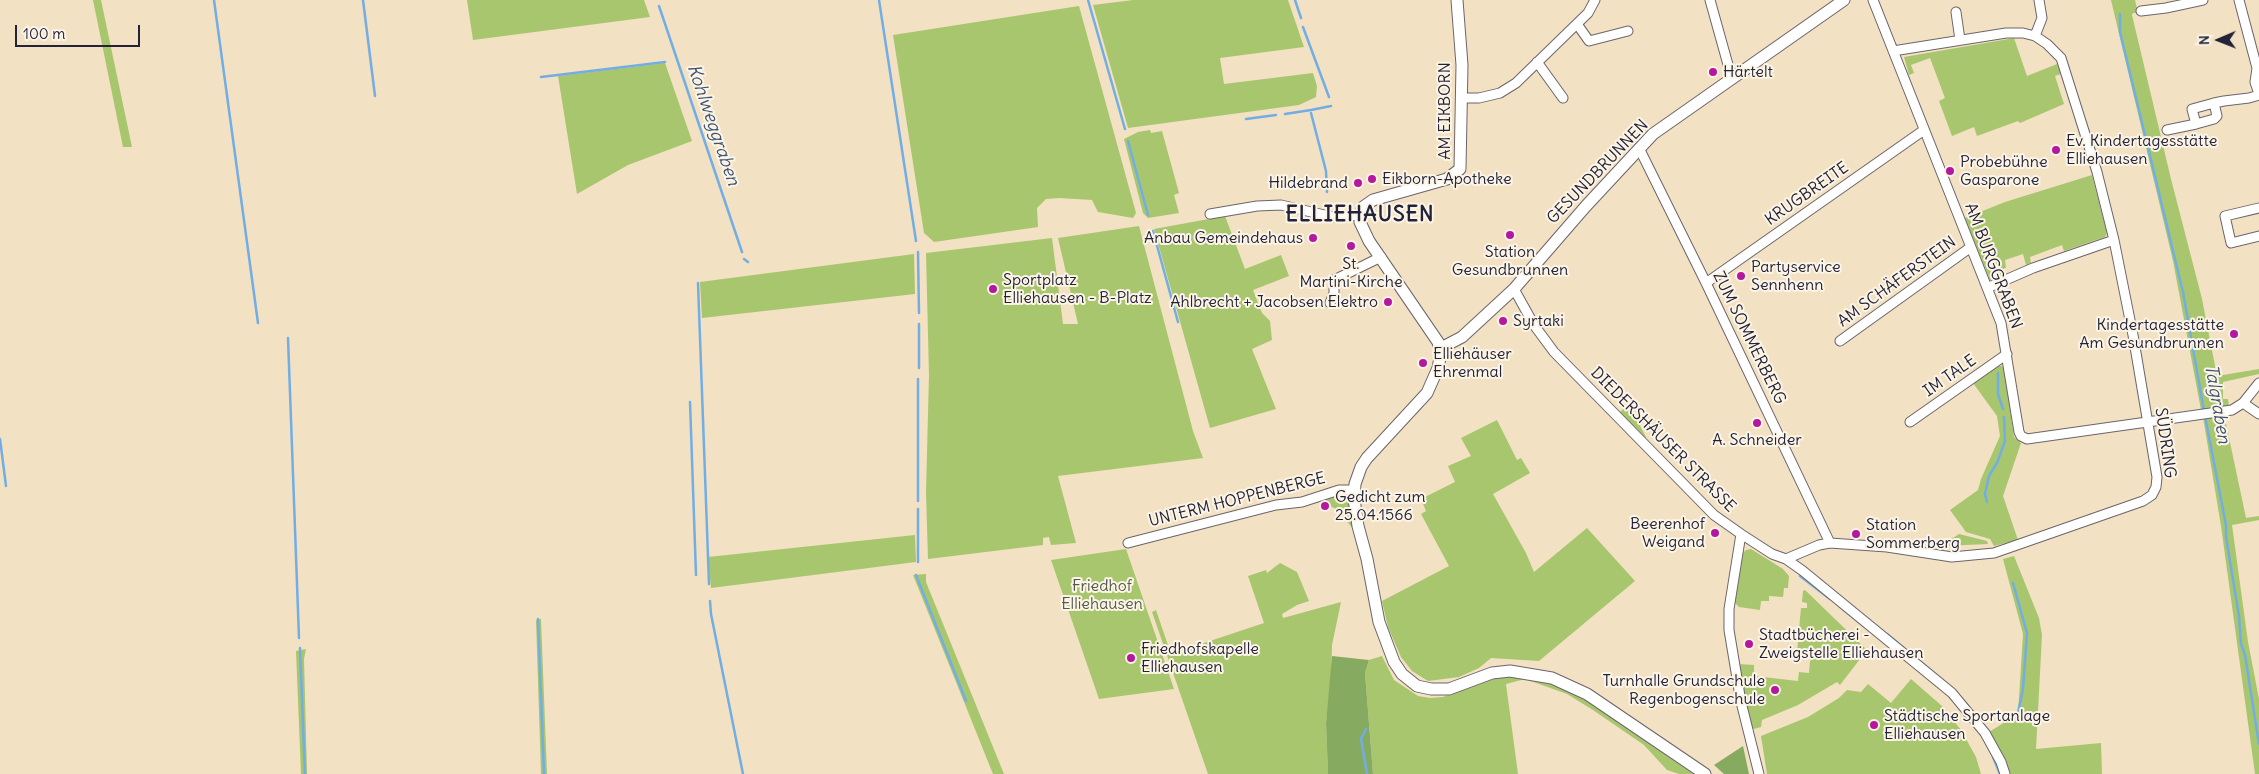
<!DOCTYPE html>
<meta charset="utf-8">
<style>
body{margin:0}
#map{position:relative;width:2259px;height:774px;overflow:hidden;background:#f3e1c3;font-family:Delius,sans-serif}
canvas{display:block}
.north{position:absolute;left:2194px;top:15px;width:50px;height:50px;-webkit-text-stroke:4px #fcf5e5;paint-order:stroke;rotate:269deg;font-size:14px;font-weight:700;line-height:20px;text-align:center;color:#22223b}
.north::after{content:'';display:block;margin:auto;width:18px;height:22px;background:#22223b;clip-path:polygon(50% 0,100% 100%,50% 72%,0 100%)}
.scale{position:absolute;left:15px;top:25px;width:125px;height:22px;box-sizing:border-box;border:2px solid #22223b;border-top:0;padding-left:6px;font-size:15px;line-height:18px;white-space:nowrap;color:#22223b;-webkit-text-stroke:4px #fcf5e5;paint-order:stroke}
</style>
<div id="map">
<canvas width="2259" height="774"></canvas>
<div class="north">N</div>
<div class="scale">100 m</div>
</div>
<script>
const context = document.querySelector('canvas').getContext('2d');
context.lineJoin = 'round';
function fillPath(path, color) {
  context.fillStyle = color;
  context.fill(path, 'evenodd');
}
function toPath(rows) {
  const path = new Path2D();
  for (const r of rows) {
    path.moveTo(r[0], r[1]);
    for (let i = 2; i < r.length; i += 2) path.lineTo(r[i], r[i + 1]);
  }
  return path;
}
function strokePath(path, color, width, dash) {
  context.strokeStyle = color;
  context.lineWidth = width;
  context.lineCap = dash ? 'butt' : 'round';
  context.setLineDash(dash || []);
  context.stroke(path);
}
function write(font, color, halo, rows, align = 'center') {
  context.font = font + ' Delius,sans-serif';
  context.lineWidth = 4;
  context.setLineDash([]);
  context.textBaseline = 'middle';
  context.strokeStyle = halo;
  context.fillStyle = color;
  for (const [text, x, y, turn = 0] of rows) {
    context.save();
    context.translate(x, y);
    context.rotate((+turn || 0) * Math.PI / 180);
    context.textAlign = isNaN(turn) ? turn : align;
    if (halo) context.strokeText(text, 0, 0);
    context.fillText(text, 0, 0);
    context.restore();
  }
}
const green = toPath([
 [93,0,101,0,132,147,123,147],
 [467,0,644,0,650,17,473,40],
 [1133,0,1288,0,1304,47,1220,58,1224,84,1313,73,1317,86,1316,97,1299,105,1128,128,1093,5],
 [2111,0,2135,0,2138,13,2133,13,2132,15,2171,179,2202,299,2217,376,2259,369,2259,374,2223,382,2223,399,2228,399,2229,405,2201,410,2173,261],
 [1079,6,1136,213,1133,218,1098,212,1092,200,1059,198,1046,199,1037,208,1038,227,934,242,924,233,893,35],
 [2014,38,2027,76,2057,64,2061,74,2055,76,2064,104,2020,123,2018,121,1977,136,1974,127,1952,136,1939,101,1945,98,1930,58,1911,65,1914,73,1909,75,1904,57],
 [665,63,692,141,628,165,577,194,558,76],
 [1150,130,1151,133,1162,131,1179,193,1174,195,1179,213,1148,218,1143,213,1124,139,1138,132],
 [2092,175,2107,233,2105,237,2064,251,2062,245,2030,257,2031,263,2026,265,2023,254,2005,260,2006,268,2004,268,2004,274,1990,280,1965,218,2005,202],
 [1225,216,1245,269,1281,255,1289,276,1253,290,1262,313,1270,321,1272,340,1252,349,1276,409,1210,428,1154,229],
 [1139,226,1193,431,1203,458,1058,476,1076,543,1051,545,1049,537,1043,538,1043,545,928,559,926,492,929,375,926,253,1052,238,1063,324,1078,324,1058,238],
 [914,254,915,294,702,318,700,282],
 [1996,366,2002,366,2004,369,2014,437,2021,443,2003,496,2018,540,1994,546,1990,539,1966,532,1950,510,1978,490,1981,479,2000,436,1997,416,1973,383],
 [1630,402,1630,407,1647,439,1620,412],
 [2224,414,2246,518,2259,516,2259,520,2232,525,2248,642,2259,699,2259,774,2255,774,2221,526,2203,417],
 [1497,420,1517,460,1521,458,1530,473,1493,494,1526,553,1534,572,1587,528,1635,581,1539,661,1491,658,1479,668,1459,677,1428,681,1412,671,1401,657,1388,627,1382,601,1449,566,1421,514,1426,511,1421,499,1455,482,1448,466,1471,456,1461,438],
 [1341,494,1346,497,1349,505,1355,528,1353,529,1338,510,1330,506,1325,507,1323,502,1324,499],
 [1959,534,1987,541,1988,544,1944,546,1943,552,1935,550],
 [915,535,916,562,711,588,708,557],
 [1126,549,1174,689,1099,699,1051,560],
 [1751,549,1783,569,1789,576,1788,588,1784,588,1783,597,1769,596,1769,601,1761,601,1760,610,1739,607,1734,602,1742,554,1746,550],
 [2014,556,2039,618,2042,635,2036,749,2101,743,2102,774,2007,774,1989,732,2018,714,2023,634,2003,559],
 [1280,563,1297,572,1309,601,1297,605,1282,614,1283,618,1341,602,1332,645,1331,677,1326,723,1328,774,1208,774,1152,612,1156,610,1171,654,1264,623,1248,576,1266,570,1267,573],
 [926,574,926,582,1004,774,993,774,913,575],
 [1805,590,1867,650,1840,685,1837,682,1798,705,1762,720,1761,727,1754,729,1750,725,1738,664,1754,665,1754,676,1798,681,1799,672,1809,673,1810,661,1814,657,1809,653,1797,651,1799,635,1804,635,1805,630,1799,629,1801,608,1807,608,1807,603,1802,602,1803,591],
 [541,619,547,774,541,774,536,620],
 [306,649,304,659,307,774,301,774,296,651],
 [1382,656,1394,680,1418,696,1430,698,1443,697,1505,675,1545,680,1579,694,1698,774,1679,774,1667,770,1644,745,1593,710,1567,694,1525,679,1506,684,1518,774,1373,774,1365,673,1369,660],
 [1911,679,1942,706,1961,730,1976,757,1981,774,1767,774,1761,736,1808,717,1839,698,1847,690,1861,692,1868,684,1891,703]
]);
const forest = toPath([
 [1332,656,1369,660,1365,673,1373,774,1328,774,1326,723],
 [1743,746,1749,774,1724,774,1714,765]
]);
const stream = toPath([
 [214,0,258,323],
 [363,0,375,96],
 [879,0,916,241],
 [1088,0,1125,129],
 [1295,0,1301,18],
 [659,6,742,252],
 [2120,14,2120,32,2183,292,2204,411],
 [1303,27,1329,97],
 [541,77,665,62],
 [1311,110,1331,106],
 [1311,113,1326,171,1327,192],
 [1285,114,1311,110],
 [1246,119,1276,115],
 [1128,141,1148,215],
 [1153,231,1178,322],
 [918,252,919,313],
 [744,259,748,262],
 [698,283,709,584],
 [288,338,299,638],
 [919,368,919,324],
 [1998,373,1998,394,2003,409],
 [690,402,696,575],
 [2205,416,2226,525,2226,537,2239,616,2241,644,2245,655,2259,744],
 [0,439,6,486],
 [918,501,918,379],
 [1987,502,1985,494,1989,476,1997,463,2005,441,2004,417],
 [918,562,918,509],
 [916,575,966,701],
 [1800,576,1830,599],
 [2013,583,2027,633,2023,689,2017,717],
 [710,601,711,614,743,774],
 [1839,606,1865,627],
 [538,619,544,774],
 [1887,634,1952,688],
 [300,648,305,774],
 [1964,701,1980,720],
 [1366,729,1361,739,1367,774],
 [1993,757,2000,774]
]);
const minor = toPath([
 [1710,0,1732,79],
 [1873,0,2001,323,2019,432,2021,436,2027,439,2232,410,2243,403,2259,383],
 [2239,0,2257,68,2255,82,2259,94],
 [2141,11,2166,8,2203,0],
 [1956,12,1960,40],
 [1577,24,1589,41,1628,31],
 [2035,36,2042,18,2039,0],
 [1537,62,1563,98],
 [1462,98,1479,98,1500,93,1516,83,1588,13,1595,0],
 [2214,103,2217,116,2214,119,2196,124,2192,109,2214,103,2224,101,2249,98,2259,95],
 [2167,130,2196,124],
 [1639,148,1706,283,1830,543],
 [2259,208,2225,216,2231,243,2259,236],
 [1210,214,1257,206,1281,205,1333,217,1360,215],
 [1706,283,1924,130],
 [1987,288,2033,268,2114,240],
 [1514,289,1534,325,1554,352,1714,515,1741,534,1772,554,1786,559,1803,571,1952,693,1985,733,2001,762,2005,774],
 [1330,303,1334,293,1334,280,1381,257],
 [1840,341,1971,247],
 [2243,403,2259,414],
 [1910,422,2007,354],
 [1741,534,1729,609,1729,630,1741,702,1759,774],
 [1128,543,1276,505,1302,502,1339,490,1354,490],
 [1786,559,1819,545,1830,543,1887,547,1952,557,1994,553,2143,501,2152,495,2156,487,2157,477,2133,335,2114,240,2097,172,2061,58,2047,44,2035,36,2023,33,2006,33,1893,51]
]);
const tertiary = toPath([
 [1457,0,1462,65,1460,169,1447,179,1373,200,1363,207,1360,215,1360,222,1369,241,1438,342,1441,353,1438,368,1427,393,1367,458,1361,467,1355,484,1354,499,1358,526,1367,559,1379,622,1394,662,1402,674,1417,686,1431,689,1449,689,1492,673,1510,671,1552,678,1587,694,1705,774],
 [1441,348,1462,337,1514,289,1586,206,1653,134,1844,0]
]);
const markers = [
 [1713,72,5,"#b5179e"],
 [2056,150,5,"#b5179e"],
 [1950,171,5,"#b5179e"],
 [1372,179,5,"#b5179e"],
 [1358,183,5,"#b5179e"],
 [1510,235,5,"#b5179e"],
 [1313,238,5,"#b5179e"],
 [1351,246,5,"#b5179e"],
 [1741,276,5,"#b5179e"],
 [993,289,5,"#b5179e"],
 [1388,302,5,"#b5179e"],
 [1503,321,5,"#b5179e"],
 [2234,334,5,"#b5179e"],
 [1423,363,5,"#b5179e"],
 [1757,423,5,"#b5179e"],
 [1325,506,5,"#b5179e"],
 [1715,533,5,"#b5179e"],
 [1856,534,5,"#b5179e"],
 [1749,644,5,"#b5179e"],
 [1131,658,5,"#b5179e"],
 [1775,690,5,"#b5179e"],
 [1874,725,5,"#b5179e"]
];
const poiNames = [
 ["Härtelt",1723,72],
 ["Ev. Kindertagesstätte",2066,141],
 ["Elliehausen",2066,159],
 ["Probebühne",1960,162],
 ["Gasparone",1960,180],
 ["Eikborn-Apotheke",1382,179],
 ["Hildebrand",1348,183,"right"],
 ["Anbau Gemeindehaus",1303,238,"right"],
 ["Station",1510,252,"center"],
 ["Gesundbrunnen",1510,270,"center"],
 ["St.",1351,264,"center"],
 ["Martini-Kirche",1351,282,"center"],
 ["Partyservice",1751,267],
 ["Sennhenn",1751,285],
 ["Sportplatz",1003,280],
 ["Elliehausen - B-Platz",1003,298],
 ["Ahlbrecht + Jacobsen Elektro",1378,302,"right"],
 ["Syrtaki",1513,321],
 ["Kindertagesstätte",2224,325,"right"],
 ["Am Gesundbrunnen",2224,343,"right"],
 ["Elliehäuser",1433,354],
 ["Ehrenmal",1433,372],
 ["A. Schneider",1757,440,"center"],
 ["Gedicht zum",1335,497],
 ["25.04.1566",1335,515],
 ["Beerenhof",1705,524,"right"],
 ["Weigand",1705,542,"right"],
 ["Station",1866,525],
 ["Sommerberg",1866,543],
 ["Stadtbücherei -",1759,635],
 ["Zweigstelle Elliehausen",1759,653],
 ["Friedhofskapelle",1141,649],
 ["Elliehausen",1141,667],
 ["Turnhalle Grundschule",1765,681,"right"],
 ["Regenbogenschule",1765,699,"right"],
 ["Städtische Sportanlage",1884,716],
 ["Elliehausen",1884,734]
];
const streetNames = [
 ["AM EIKBORN",1445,111,-90],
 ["GESUNDBRUNNEN",1598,172,-46],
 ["KRUGBREITE",1807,194,-35],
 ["AM BURGGRABEN",1993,266,69],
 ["AM SCHÄFERSTEIN",1897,282,-36],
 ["ZUM SOMMERBERG",1749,338,64],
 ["IM TALE",1950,376,-35],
 ["DIEDERSHÄUSER STRASSE",1663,440,45],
 ["SÜDRING",2165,443,82],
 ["UNTERM HOPPENBERGE",1237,500,-14]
];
const parkNames = [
 ["Friedhof",1102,586],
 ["Elliehausen",1102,604]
];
const waterNames = [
 ["Kohlweggraben",713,125,71],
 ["Talgraben",2217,404,80]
];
const districtNames = [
 ["ELLIEHAUSEN",1360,215]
];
fillPath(green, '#a8c66d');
fillPath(forest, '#86ab60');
strokePath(stream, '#72aee3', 2.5);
strokePath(minor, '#6b656b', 11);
strokePath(tertiary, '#6b656b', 13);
strokePath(minor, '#fff', 9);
strokePath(tertiary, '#fff', 11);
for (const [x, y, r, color] of markers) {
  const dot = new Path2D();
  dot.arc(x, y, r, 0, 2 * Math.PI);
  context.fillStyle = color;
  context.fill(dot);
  strokePath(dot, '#fcf5e5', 2);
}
write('16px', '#22223b', '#fcf5e5', poiNames, 'left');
write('16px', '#22223b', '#fcf5e5', streetNames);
write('16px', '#515b4c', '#fcf5e5', parkNames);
write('italic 18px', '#3e5376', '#fcf5e5', waterNames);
context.letterSpacing = '1px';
write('bold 21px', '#22223b', '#fcf5e5', districtNames);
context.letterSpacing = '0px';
</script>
